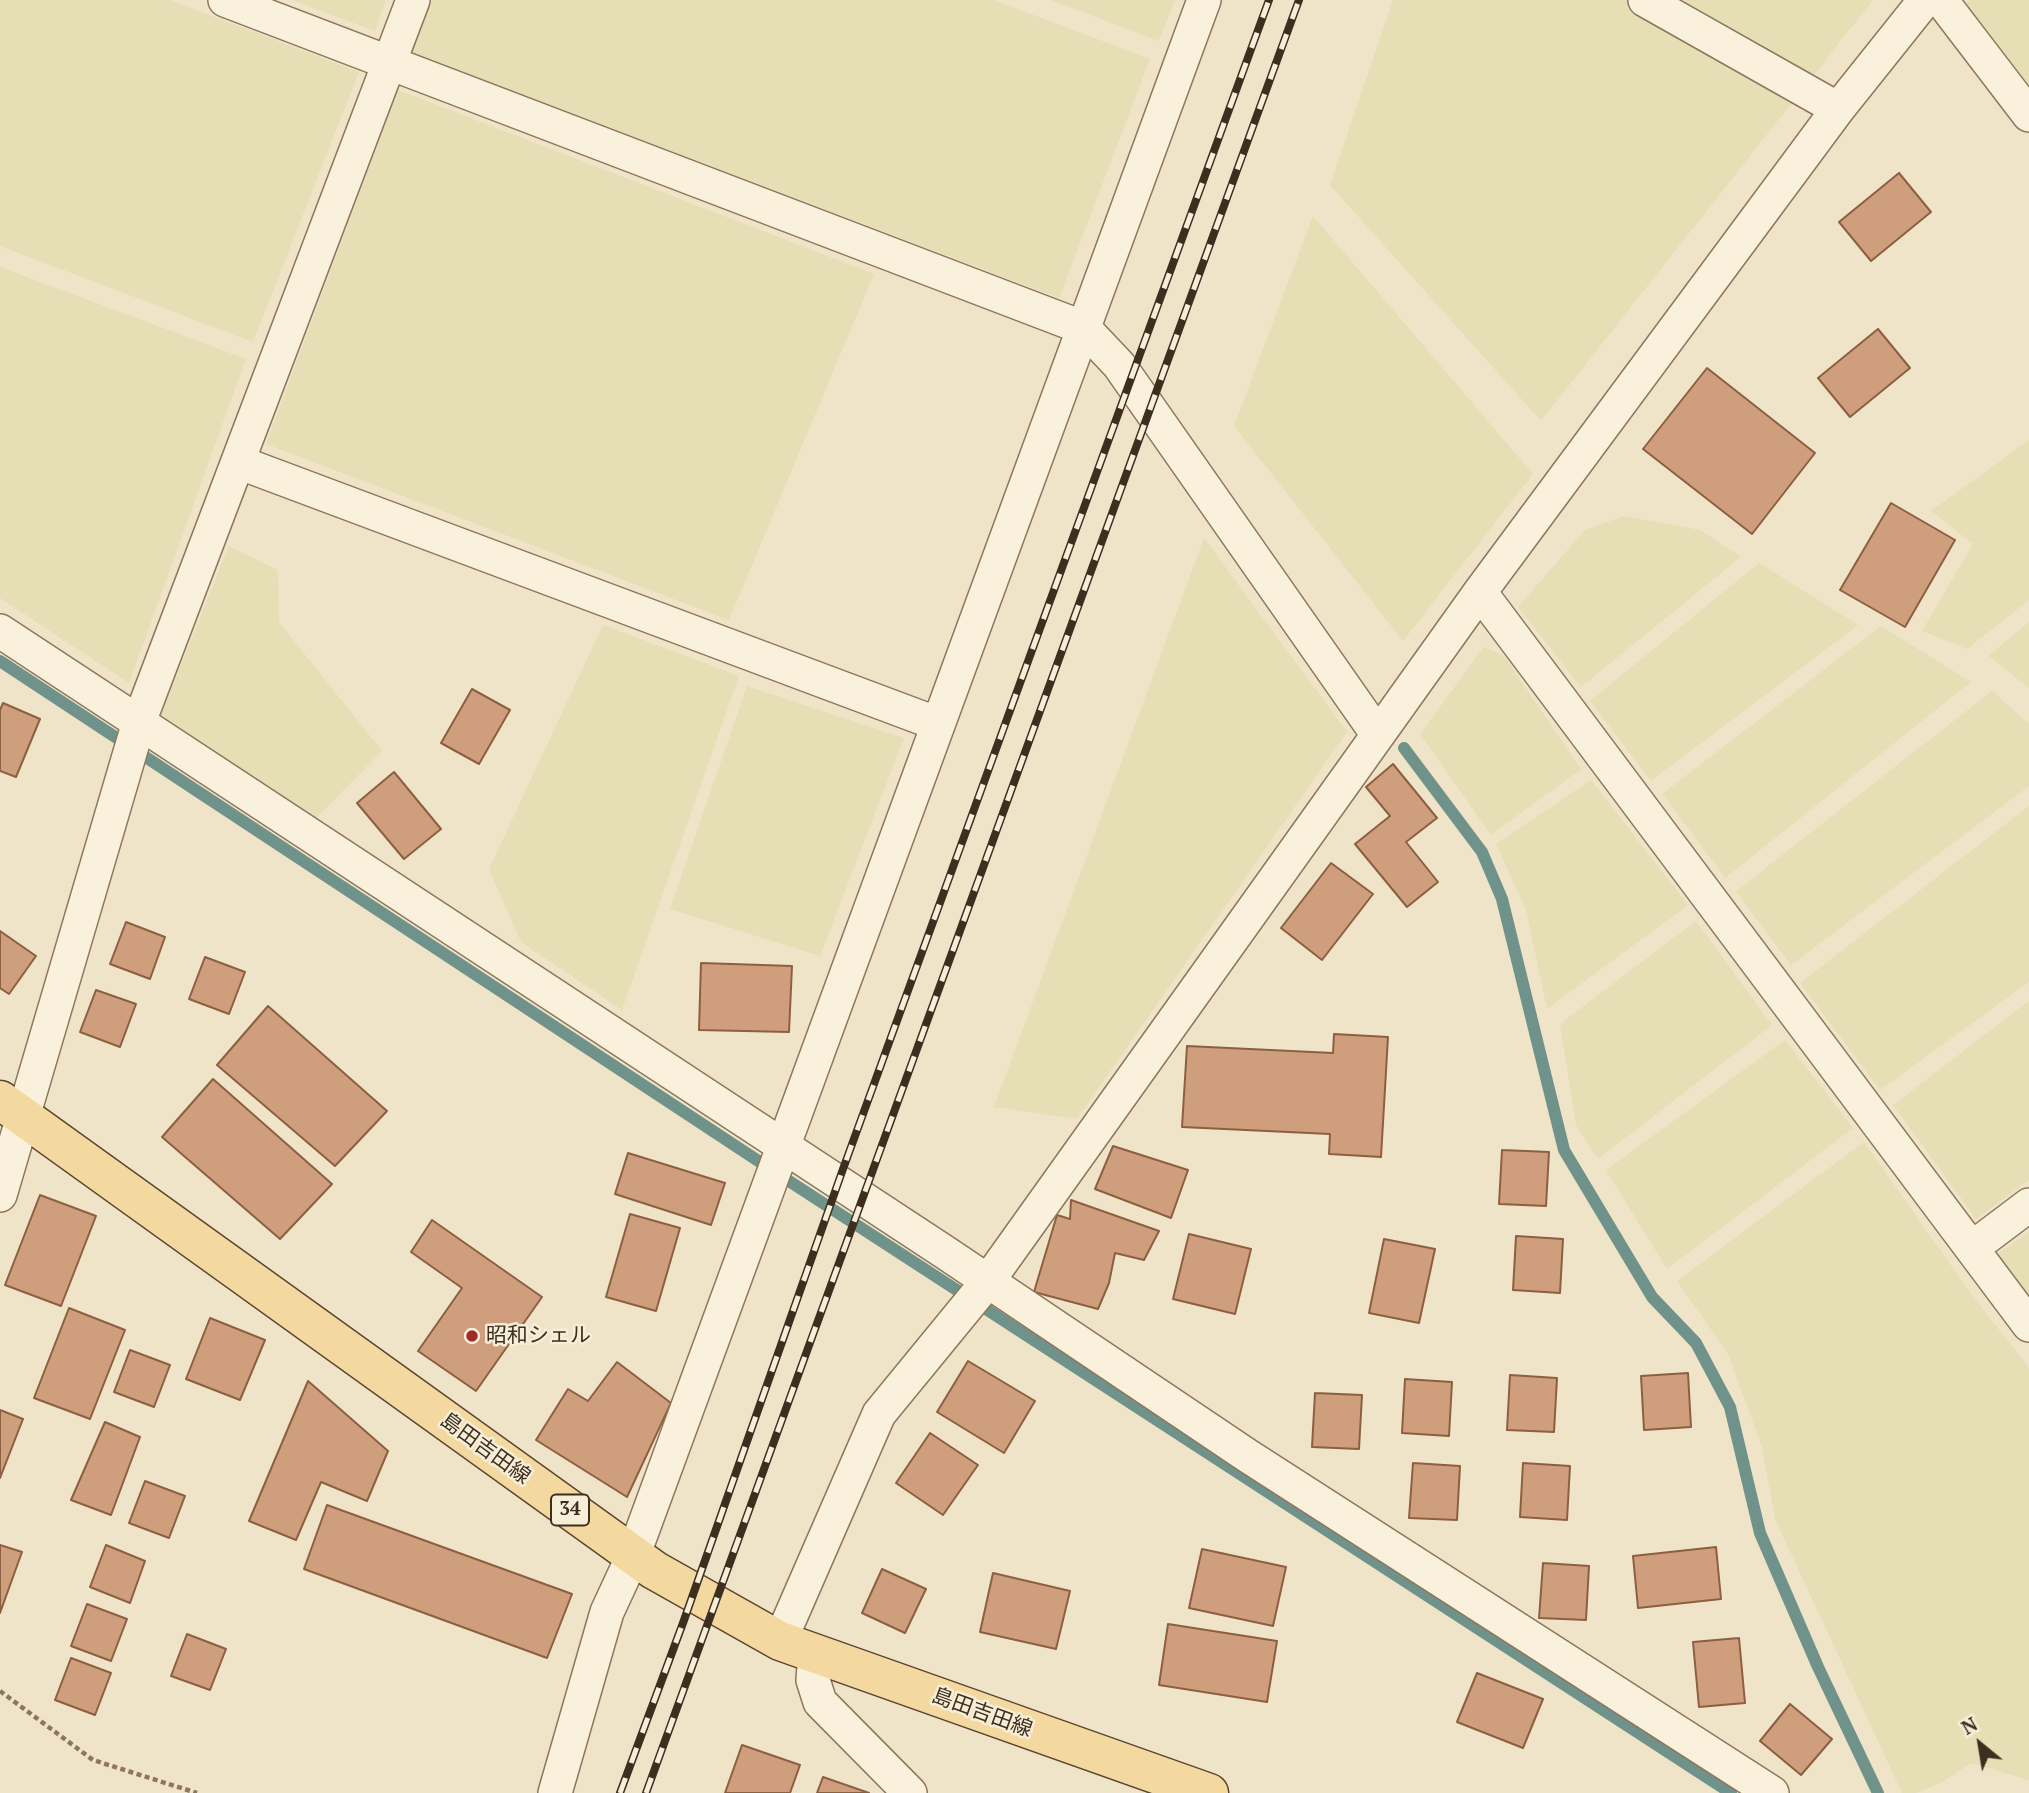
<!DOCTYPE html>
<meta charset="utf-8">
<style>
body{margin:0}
#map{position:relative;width:2029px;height:1793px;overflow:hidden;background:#f0e4c8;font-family:"PT Serif",serif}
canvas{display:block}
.north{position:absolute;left:1945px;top:1709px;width:70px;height:70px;-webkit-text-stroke:5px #f7eed8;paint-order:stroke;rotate:330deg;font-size:19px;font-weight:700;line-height:28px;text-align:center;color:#3d2e20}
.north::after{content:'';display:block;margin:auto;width:24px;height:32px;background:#3d2e20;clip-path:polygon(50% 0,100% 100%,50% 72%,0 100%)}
</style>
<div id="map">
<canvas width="2029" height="1793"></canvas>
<div class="north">N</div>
</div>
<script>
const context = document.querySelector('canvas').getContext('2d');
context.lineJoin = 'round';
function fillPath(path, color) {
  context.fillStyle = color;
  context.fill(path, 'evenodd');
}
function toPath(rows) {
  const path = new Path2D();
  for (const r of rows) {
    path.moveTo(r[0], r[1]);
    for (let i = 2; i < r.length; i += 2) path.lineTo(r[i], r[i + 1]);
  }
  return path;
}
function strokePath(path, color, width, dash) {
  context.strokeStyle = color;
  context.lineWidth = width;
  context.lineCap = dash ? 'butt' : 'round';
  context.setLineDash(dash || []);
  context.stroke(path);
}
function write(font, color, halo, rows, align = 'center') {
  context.font = font + ' "PT Serif","Noto Sans JP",serif';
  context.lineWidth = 5;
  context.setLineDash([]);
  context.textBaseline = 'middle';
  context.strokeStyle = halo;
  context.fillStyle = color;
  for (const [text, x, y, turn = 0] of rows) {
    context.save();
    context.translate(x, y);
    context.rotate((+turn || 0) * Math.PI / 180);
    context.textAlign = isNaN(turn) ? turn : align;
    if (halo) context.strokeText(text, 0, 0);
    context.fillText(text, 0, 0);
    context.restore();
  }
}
const farmland = toPath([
 [0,0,170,0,359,72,253,342,0,246],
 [292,0,386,0,375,31],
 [432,0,994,0,1150,59,1059,298,412,52],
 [1051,0,1175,0,1159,41],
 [1393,0,1873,0,1541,421,1330,185],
 [1969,0,2029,0,2029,86,1966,4],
 [398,90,874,274,729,620,266,444],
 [1313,216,1533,474,1403,641,1234,426],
 [0,267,246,359,129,683,0,598],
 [2029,440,2029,600,1967,649,1922,631,1973,544,1931,511],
 [1624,516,1700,530,1741,557,1581,687,1518,607,1585,530],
 [1204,538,1347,732,1077,1119,994,1107],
 [229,546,278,570,279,622,382,751,313,821,161,715],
 [1759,563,1858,625,1651,781,1590,701],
 [2029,622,2029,688,1988,656],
 [603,625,739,676,622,1010,521,942,489,869],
 [1881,626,1971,682,1725,878,1662,794],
 [1484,647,1504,656,1581,769,1491,835,1420,734],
 [747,686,904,738,820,956,670,909],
 [1992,691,2029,724,2029,786,1791,965,1736,891],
 [1591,780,1688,905,1547,1009,1526,910,1496,844],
 [2029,806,2029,982,1880,1090,1800,983],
 [1696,921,1772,1025,1598,1159,1576,1125,1560,1024],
 [2029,1001,2029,1180,1976,1219,1893,1105],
 [1785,1040,1853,1128,1667,1269,1606,1170],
 [1864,1142,1969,1291,2029,1368,2029,1780,1971,1763,1941,1783,1916,1793,1902,1793,1775,1519,1762,1447,1728,1354,1677,1281],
 [2029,1232,2029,1299,1995,1256]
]);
const stream = toPath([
 [0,661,772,1170,1731,1793],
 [1404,748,1482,852,1502,899,1564,1150,1652,1297,1696,1343,1730,1407,1760,1533,1818,1667,1878,1793]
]);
const building = toPath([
 [1899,173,1931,212,1871,261,1839,222,1899,173],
 [1878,329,1910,368,1850,417,1818,378,1878,329],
 [1707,368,1815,453,1752,534,1643,449,1707,368],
 [1891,503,1955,540,1905,627,1840,590,1891,503],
 [472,689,510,710,479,764,441,743,472,689],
 [3,703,40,719,16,777,0,771,0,710,3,703],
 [1393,764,1437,818,1406,842,1438,882,1407,907,1355,844,1390,816,1366,787,1393,764],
 [394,772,441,829,404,859,357,803,394,772],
 [1331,863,1373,894,1322,960,1281,928,1331,863],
 [126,922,165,937,150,979,110,964,126,922],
 [0,931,36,956,9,994,0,988,0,931],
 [205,957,245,972,229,1014,189,999,205,957],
 [701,963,792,966,789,1032,699,1030,701,963],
 [96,990,136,1004,120,1047,80,1032,96,990],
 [268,1006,387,1111,335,1166,217,1065,268,1006],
 [1334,1034,1388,1037,1381,1157,1329,1154,1330,1134,1182,1127,1187,1046,1333,1053,1334,1034],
 [213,1079,332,1184,280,1239,162,1137,213,1079],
 [1113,1146,1188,1170,1171,1218,1095,1189,1113,1146],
 [1502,1150,1549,1152,1546,1206,1499,1204,1502,1150],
 [628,1153,725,1183,711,1225,615,1194,628,1153],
 [40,1195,96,1216,61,1306,5,1285,40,1195],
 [1071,1200,1159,1231,1144,1260,1115,1253,1109,1283,1098,1309,1034,1292,1057,1215,1070,1219,1071,1200],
 [630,1214,680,1228,656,1311,606,1297,630,1214],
 [432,1220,542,1297,476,1391,418,1351,462,1288,411,1252,432,1220],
 [1189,1234,1251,1249,1235,1314,1173,1299,1189,1234],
 [1516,1236,1563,1239,1560,1293,1513,1290,1516,1236],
 [1384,1239,1435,1249,1419,1323,1369,1313,1384,1239],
 [69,1308,125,1330,90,1419,34,1398,69,1308],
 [210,1318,265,1340,240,1400,186,1379,210,1318],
 [130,1350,170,1365,154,1407,114,1392,130,1350],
 [968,1361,1035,1401,1004,1453,937,1412,968,1361],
 [617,1362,671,1403,627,1497,536,1440,568,1389,588,1401,617,1362],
 [1688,1373,1691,1427,1644,1430,1641,1376,1688,1373],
 [1510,1375,1557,1378,1554,1432,1507,1430,1510,1375],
 [1405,1379,1452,1382,1449,1436,1402,1433,1405,1379],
 [308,1381,388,1451,367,1501,321,1482,296,1540,249,1521,308,1381],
 [1315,1393,1362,1395,1359,1449,1312,1447,1315,1393],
 [0,1410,23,1419,0,1478,0,1410],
 [105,1422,140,1437,111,1515,71,1500,105,1422],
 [930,1433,978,1465,943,1515,896,1483,930,1433],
 [1413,1463,1460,1466,1457,1520,1409,1518,1413,1463],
 [1523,1463,1570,1466,1567,1520,1520,1517,1523,1463],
 [145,1481,185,1496,169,1538,129,1523,145,1481],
 [327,1505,572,1594,547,1658,304,1569,327,1505],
 [0,1545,22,1552,0,1613,0,1545],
 [106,1545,145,1561,130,1603,90,1587,106,1545],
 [1716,1547,1721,1599,1638,1608,1633,1556,1716,1547],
 [1202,1549,1286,1567,1273,1626,1189,1608,1202,1549],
 [1543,1563,1589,1566,1586,1620,1539,1618,1543,1563],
 [882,1569,926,1589,905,1633,862,1613,882,1569],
 [993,1573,1070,1591,1056,1649,980,1632,993,1573],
 [87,1604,127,1619,111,1661,71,1646,87,1604],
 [1168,1624,1277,1641,1267,1702,1159,1685,1168,1624],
 [187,1634,226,1649,210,1690,171,1676,187,1634],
 [1739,1638,1745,1703,1699,1707,1693,1642,1739,1638],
 [71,1658,111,1673,95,1715,55,1700,71,1658],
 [1477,1673,1543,1699,1523,1748,1457,1722,1477,1673],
 [1790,1704,1832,1739,1801,1775,1760,1741,1790,1704],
 [742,1745,800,1765,790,1793,725,1793,742,1745],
 [823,1777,869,1793,817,1793,823,1777]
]);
const path = toPath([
 [0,1691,93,1760,197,1793]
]);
const minor = toPath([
 [225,0,1084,328,1119,365,1378,735],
 [1645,0,1838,109],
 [1941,0,2029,115],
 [238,462,938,724],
 [1480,592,2029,1325],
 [0,631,946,1253,1248,1456,1772,1793],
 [0,1195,139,722,413,0],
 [1972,1248,2029,1205],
 [780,1641,879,1414,988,1281,1480,592,1838,109,1925,0],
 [815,1653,813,1680,820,1702,910,1793],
 [555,1793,607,1612,633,1556,1204,0]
]);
const primary = toPath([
 [0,1100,654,1570,780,1641,1209,1793]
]);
const rail = toPath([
 [620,1793,683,1623,843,1169,1269,0],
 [646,1793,1299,0]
]);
const markers = [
 [472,1336,7,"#9e2a2b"]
];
const shields = [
 [570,1510,38]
];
const shieldNames = [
 ["34",570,1510]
];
const poiNames = [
 ["昭和シェル",486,1336]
];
const streetNames = [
 ["島田吉田線",485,1449,36],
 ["島田吉田線",982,1713,20]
];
fillPath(farmland, '#e6deb5');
strokePath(stream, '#6f938a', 12);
fillPath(building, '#cf9f7d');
strokePath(building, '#8d5f41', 2);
strokePath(minor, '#8d765c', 36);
strokePath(primary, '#5b4430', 41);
strokePath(path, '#8d765c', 4.5, [5, 3.5]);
strokePath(minor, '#faf1dc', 33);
strokePath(primary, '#f3d9a0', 38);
strokePath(rail, '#3d2e20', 8);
strokePath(rail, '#f7eed8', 5, [16]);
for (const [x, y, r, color] of markers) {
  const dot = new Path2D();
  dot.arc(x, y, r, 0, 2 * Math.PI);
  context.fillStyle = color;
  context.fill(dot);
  strokePath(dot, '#f7eed8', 2.5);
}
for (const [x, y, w] of shields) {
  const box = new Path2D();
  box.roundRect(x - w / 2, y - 15.5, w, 31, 5);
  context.fillStyle = '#f7eed8';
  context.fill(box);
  strokePath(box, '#3d2e20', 2);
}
write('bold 19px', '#3d2e20', null, shieldNames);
write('21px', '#3d2e20', '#f7eed8', poiNames, 'left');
write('21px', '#3d2e20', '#f7eed8', streetNames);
</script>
